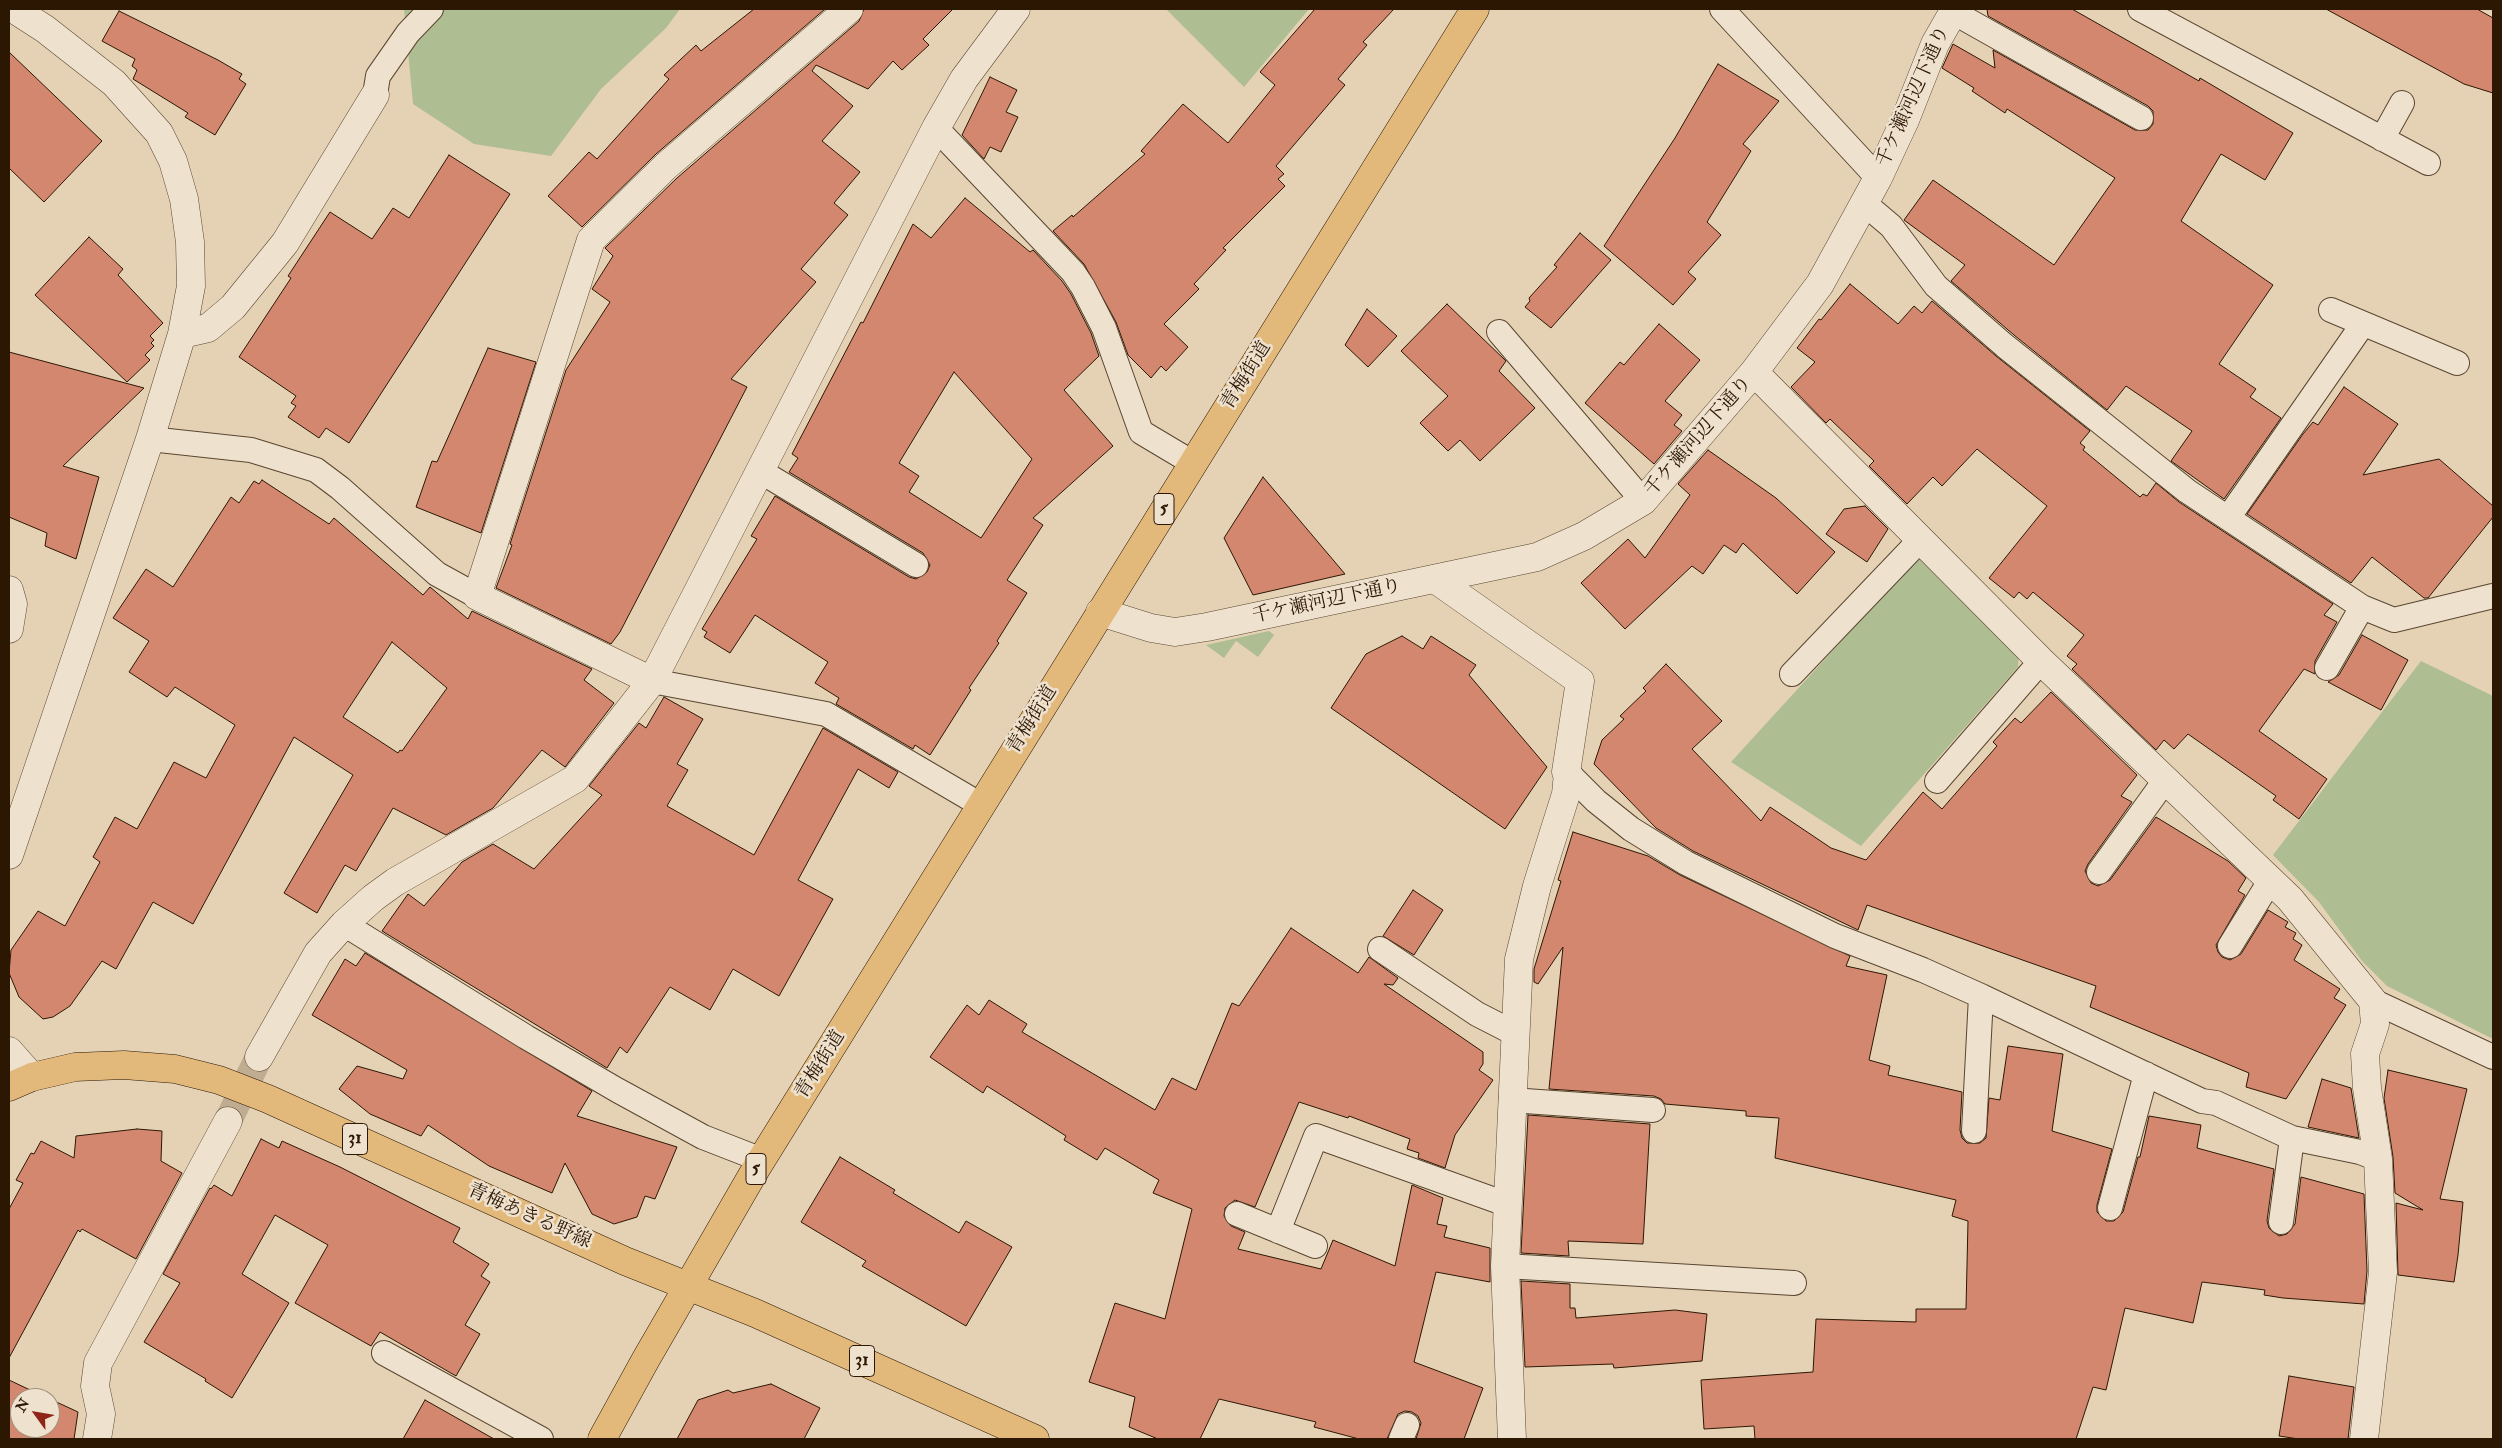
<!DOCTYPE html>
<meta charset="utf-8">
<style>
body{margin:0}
#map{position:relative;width:2502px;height:1448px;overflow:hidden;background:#e5d2b5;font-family:"IM FELL Double Pica",serif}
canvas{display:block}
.frame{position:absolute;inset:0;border:10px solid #2c1703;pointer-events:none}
.north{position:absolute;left:10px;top:1388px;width:50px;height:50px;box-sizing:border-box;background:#eee2cf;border:1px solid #a0917d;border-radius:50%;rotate:302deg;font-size:14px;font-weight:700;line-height:20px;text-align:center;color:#2c1703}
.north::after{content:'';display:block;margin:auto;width:18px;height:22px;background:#8f2418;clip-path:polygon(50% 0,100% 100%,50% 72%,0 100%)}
</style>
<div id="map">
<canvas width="2502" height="1448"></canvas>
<div class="frame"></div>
<div class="north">N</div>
</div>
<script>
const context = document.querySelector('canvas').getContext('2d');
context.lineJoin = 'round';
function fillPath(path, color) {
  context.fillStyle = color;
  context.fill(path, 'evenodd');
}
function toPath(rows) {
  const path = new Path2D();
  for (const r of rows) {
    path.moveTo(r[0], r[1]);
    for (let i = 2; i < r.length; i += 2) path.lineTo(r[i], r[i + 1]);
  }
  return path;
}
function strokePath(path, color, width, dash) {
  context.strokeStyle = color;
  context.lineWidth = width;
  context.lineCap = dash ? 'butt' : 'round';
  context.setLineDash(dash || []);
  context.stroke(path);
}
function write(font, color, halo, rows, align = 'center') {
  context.font = font + ' "IM FELL Double Pica","Noto Serif JP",serif';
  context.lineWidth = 5;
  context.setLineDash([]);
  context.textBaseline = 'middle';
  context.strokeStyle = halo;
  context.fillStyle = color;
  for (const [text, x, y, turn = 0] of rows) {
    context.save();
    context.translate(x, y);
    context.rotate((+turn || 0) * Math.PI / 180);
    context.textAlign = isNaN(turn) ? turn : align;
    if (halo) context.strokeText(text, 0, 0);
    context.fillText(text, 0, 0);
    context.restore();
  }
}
const green = toPath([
 [404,9,680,9,666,28,601,89,551,156,474,144,413,104],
 [1166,9,1309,9,1244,87],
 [1920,555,2019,651,2018,667,1861,846,1731,762],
 [1269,631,1274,635,1258,657,1236,641,1224,658,1206,645],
 [2421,661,2493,696,2493,1039,2387,986,2362,961,2319,902,2273,855]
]);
const building = toPath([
 [754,9,825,9,656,154,582,227,548,196,589,152,597,159,669,79,664,75,696,45,701,51,754,9],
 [864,9,953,9,923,39,929,45,902,70,893,61,868,89,816,65,812,71,853,106,822,141,860,172,834,203,848,215,801,269,816,282,731,379,747,387,620,632,611,644,496,588,512,545,510,544,566,370,610,302,592,289,613,256,605,248,677,178,859,21,864,9],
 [1315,9,1394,9,1363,42,1367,45,1338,79,1345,85,1276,166,1284,174,1278,179,1285,186,1223,248,1226,250,1194,284,1199,289,1164,324,1188,347,1166,371,1161,366,1151,378,1128,355,1116,322,1084,264,1053,231,1072,215,1073,217,1145,154,1141,151,1183,104,1228,143,1275,85,1260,72,1315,9],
 [1987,9,2072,9,2199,81,2200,78,2293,133,2265,180,2221,154,2181,221,2273,285,2219,364,2256,389,2250,397,2281,418,2224,499,2171,461,2192,431,2126,386,2107,410,2014,335,1951,281,1965,265,1904,220,1933,180,2054,265,2115,178,2007,109,2005,113,1972,91,1974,88,1942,68,1953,44,1995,68,1993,50,2135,130,2148,130,2153,124,2153,111,2148,106,1988,16,1987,9],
 [2326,9,2477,9,2493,18,2493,93,2464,84,2326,9],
 [119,11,218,60,242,74,239,79,246,84,215,135,185,117,188,113,133,79,137,70,132,66,135,59,102,41,119,11],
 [9,52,102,141,44,202,9,168,9,52],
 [1718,64,1779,101,1743,144,1751,151,1707,222,1721,235,1688,272,1696,279,1673,305,1604,246,1675,138,1718,64],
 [990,77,1017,90,1006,112,1018,117,1001,152,990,147,984,159,962,135,990,77],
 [449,155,510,194,349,443,326,428,319,438,288,417,296,406,291,403,296,396,239,357,291,278,288,276,330,212,372,239,393,208,409,218,449,155],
 [965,198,1030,252,1033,250,1062,281,1071,294,1091,333,1099,356,1064,390,1113,446,1033,518,1043,525,1007,580,1027,593,997,641,999,643,969,688,971,690,930,755,915,745,913,749,836,704,839,698,815,683,828,662,755,615,730,653,704,637,707,632,702,629,757,539,751,536,775,496,909,577,916,579,927,572,930,565,923,553,789,472,798,458,792,454,861,322,863,323,913,224,931,238,965,198],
 [954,372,1032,459,981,538,909,492,919,476,899,463,954,372],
 [1580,233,1611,260,1551,328,1525,307,1530,301,1529,298,1557,267,1554,265,1580,233],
 [89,237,123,269,118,275,163,323,150,336,154,340,151,343,154,346,145,355,150,360,127,382,35,295,89,237],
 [1850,284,1898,324,1914,306,1922,313,1932,301,1996,356,2090,431,2080,443,2085,447,2083,450,2140,497,2143,494,2147,496,2156,483,2179,502,2333,604,2324,615,2337,622,2315,661,2315,674,2304,669,2259,731,2327,779,2299,819,2273,800,2276,796,2188,734,2174,749,2164,740,2156,750,2072,669,2077,664,2067,656,2084,635,2033,592,2027,599,2019,592,2014,598,1989,578,2047,506,1977,449,1942,486,1933,477,1907,504,1869,466,1874,461,1830,419,1826,423,1791,387,1815,362,1797,348,1819,319,1821,320,1850,284],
 [1447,304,1506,361,1499,371,1535,408,1480,461,1460,440,1448,451,1420,423,1448,396,1401,351,1447,304],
 [1367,309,1397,336,1368,367,1345,345,1367,309],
 [1659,324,1700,360,1665,401,1682,415,1674,425,1682,431,1654,464,1585,403,1620,362,1624,365,1659,324],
 [488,348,536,362,481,533,416,507,432,461,437,462,488,348],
 [9,352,144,388,63,466,99,477,76,559,45,546,47,533,9,517,9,352],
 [2344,387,2398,424,2363,475,2439,459,2493,506,2493,517,2428,598,2424,598,2372,557,2351,583,2247,514,2303,434,2313,422,2318,425,2344,387],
 [1708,450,1776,498,1835,552,1797,594,1743,543,1736,553,1724,545,1703,574,1692,566,1625,629,1581,583,1628,539,1645,558,1690,495,1678,484,1708,450],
 [1263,477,1345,574,1253,595,1224,538,1263,477],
 [262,480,329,524,334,518,423,595,430,587,468,619,472,611,592,669,584,680,614,703,565,767,542,750,493,808,446,835,393,808,356,871,345,865,317,913,284,893,353,775,294,737,193,924,153,902,116,969,102,961,70,1006,53,1017,43,1019,19,997,9,973,11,950,38,911,65,926,100,862,93,857,115,817,137,829,174,762,206,778,235,725,175,687,167,697,129,672,149,641,113,618,146,569,173,587,231,497,239,503,254,481,259,484,262,480],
 [392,642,447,688,402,751,400,750,398,753,343,717,392,642],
 [1865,506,1888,529,1867,562,1826,534,1844,509,1865,506],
 [2362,635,2408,660,2381,710,2328,682,2339,675,2362,635],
 [1402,636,1423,649,1431,636,1476,665,1469,675,1547,767,1505,829,1331,708,1366,654,1402,636],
 [1666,664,1722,721,1692,749,1761,821,1770,807,1831,848,1866,860,1923,792,1942,809,1997,746,1993,742,2015,718,2021,723,2051,692,2137,775,2121,796,2132,802,2088,864,2085,871,2091,883,2098,886,2110,880,2156,817,2228,861,2246,878,2238,891,2245,895,2216,945,2218,952,2222,957,2230,960,2241,954,2268,910,2288,922,2285,927,2296,933,2293,939,2302,945,2294,960,2340,989,2334,998,2346,1005,2286,1099,2246,1087,2249,1073,2090,1007,2096,986,1867,905,1858,930,1693,851,1656,828,1594,764,1602,740,1624,719,1620,716,1646,691,1643,688,1666,664],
 [664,697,703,719,677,764,688,770,667,806,754,855,823,728,898,772,889,788,858,769,798,880,833,899,779,996,733,969,710,1010,670,987,627,1053,620,1047,607,1068,382,931,408,894,424,906,462,862,493,844,534,869,602,795,589,786,639,723,646,728,664,697],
 [1573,832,1648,856,1680,875,1850,956,1846,966,1887,975,1869,1060,1890,1066,1888,1075,1962,1092,1960,1130,1962,1138,1967,1143,1980,1143,1986,1138,1989,1098,2000,1100,2008,1046,2063,1054,2052,1131,2112,1149,2097,1205,2097,1212,2106,1221,2114,1221,2123,1212,2138,1157,2140,1157,2149,1116,2201,1125,2197,1148,2274,1169,2267,1221,2269,1228,2279,1236,2287,1234,2295,1224,2301,1177,2364,1194,2367,1271,2364,1304,2283,1298,2264,1295,2265,1290,2202,1282,2193,1323,2125,1308,2106,1390,2093,1387,2076,1439,1755,1439,1754,1426,1704,1429,1701,1380,1813,1372,1816,1319,1916,1322,1916,1309,1966,1309,1968,1221,1952,1216,1956,1200,1775,1158,1779,1118,1746,1116,1746,1111,1665,1104,1661,1099,1654,1096,1549,1089,1563,947,1538,984,1534,982,1534,969,1561,881,1558,880,1573,832],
 [1413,890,1443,910,1414,955,1383,936,1413,890],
 [1291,928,1358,973,1369,957,1398,978,1393,985,1384,984,1483,1052,1483,1064,1479,1070,1493,1080,1455,1135,1445,1168,1418,1158,1419,1153,1407,1149,1410,1139,1349,1116,1348,1118,1299,1102,1255,1207,1235,1200,1225,1208,1224,1216,1231,1226,1245,1232,1238,1249,1321,1269,1333,1240,1395,1266,1412,1185,1443,1198,1437,1224,1447,1226,1444,1237,1490,1248,1490,1282,1436,1272,1414,1362,1483,1388,1464,1439,1416,1439,1421,1423,1418,1416,1412,1412,1405,1411,1398,1414,1387,1439,1359,1439,1314,1427,1316,1422,1219,1399,1200,1439,1158,1439,1129,1427,1135,1397,1089,1382,1115,1303,1165,1319,1192,1209,1153,1193,1159,1180,1105,1148,1097,1160,1064,1140,1066,1136,987,1086,983,1093,930,1057,967,1005,979,1015,989,1000,1027,1024,1022,1032,1155,1110,1172,1078,1196,1090,1232,1003,1239,1006,1291,928],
 [365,953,592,1091,577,1116,677,1147,655,1199,645,1196,637,1217,614,1224,592,1214,565,1163,552,1193,489,1166,428,1125,421,1136,370,1114,339,1089,357,1066,403,1079,407,1070,312,1015,345,959,356,966,365,953],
 [2388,1070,2467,1089,2440,1199,2463,1202,2458,1255,2454,1282,2398,1275,2396,1203,2423,1210,2395,1193,2393,1157,2384,1098,2388,1070],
 [2322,1079,2351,1088,2359,1138,2308,1127,2322,1079],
 [1528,1115,1650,1124,1643,1244,1568,1241,1569,1256,1521,1253,1528,1115],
 [137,1129,162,1131,161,1161,182,1173,136,1259,82,1229,80,1232,78,1230,9,1358,9,1209,23,1183,16,1180,31,1153,34,1154,41,1141,74,1158,76,1136,137,1129],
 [261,1139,279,1148,282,1141,340,1167,460,1228,453,1242,489,1264,481,1276,490,1282,465,1325,480,1334,456,1376,380,1332,371,1346,295,1303,328,1245,275,1215,242,1274,289,1303,232,1398,205,1381,206,1379,144,1342,180,1283,163,1274,210,1188,211,1189,214,1185,232,1196,261,1139],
 [840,1157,895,1190,893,1193,959,1233,966,1221,1012,1247,966,1326,862,1266,866,1261,801,1222,840,1157],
 [1521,1281,1570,1284,1570,1308,1575,1308,1576,1318,1675,1310,1707,1314,1702,1361,1614,1368,1613,1364,1525,1367,1521,1281],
 [2289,1376,2354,1387,2348,1439,2299,1439,2279,1436,2289,1376],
 [9,1380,47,1398,20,1398,20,1428,50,1428,50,1399,78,1412,74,1439,9,1439,9,1380],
 [771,1384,820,1408,804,1439,677,1439,698,1400,728,1390,733,1393,771,1384],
 [425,1400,494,1439,403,1439,425,1400]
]);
const streetTunnel = toPath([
 [228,1121,259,1057]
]);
const lane = toPath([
 [1722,9,1878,178],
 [2140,9,2428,163],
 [1953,12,2141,118],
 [375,95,378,76,408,33,431,9],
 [936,128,1073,272,1083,287,1104,328,1141,432,1193,463],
 [2382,139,2402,103],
 [1865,204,1891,226,1936,286,2005,346,2187,491,2362,607,2394,620,2493,596],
 [2331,310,2457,363],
 [1499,332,1643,501],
 [150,439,251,450,316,470,340,488,437,574,477,596],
 [760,471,916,565],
 [2228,518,2363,324],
 [2327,668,2362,607],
 [1792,674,1921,539],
 [652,681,826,714,981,805],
 [1568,773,1596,801,1631,829,1686,863,1835,936,1923,970,1981,996,2202,1101,2216,1103,2292,1138,2360,1152,2378,1159],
 [1937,781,2041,661],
 [2099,872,2166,779],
 [344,924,526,1037,617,1090,703,1137,762,1160],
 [2230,946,2270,881],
 [1380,949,1477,1014,1514,1033],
 [2373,1001,2493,1057],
 [1511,1100,1653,1110],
 [1974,1131,1981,996],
 [2110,1208,2146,1074],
 [1237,1214,1315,1246],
 [2281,1222,2292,1138],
 [1278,1231,1316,1136,1506,1204],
 [1505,1266,1794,1283],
 [384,1353,541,1439],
 [1401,1439,1407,1425]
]);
const street = toPath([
 [182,334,208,328,233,307,285,243,375,95],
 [1754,372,2041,661,2290,899,2373,1001,2375,1024,2365,1054,2367,1088,2378,1159,2383,1272,2364,1439],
 [1435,579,1580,681,1566,772,1568,773,1566,794,1537,886,1519,959,1505,1266,1512,1439],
 [9,590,13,604,9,629],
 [1100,612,1151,628,1175,632,1207,627,1537,557,1584,536,1643,501,1754,372,1820,284,1878,178,1905,120,1935,44,1955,9],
 [652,681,477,596,591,240,666,166,849,9],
 [9,855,150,439,182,334,191,286,190,242,184,199,173,161,159,133,114,83,45,29,14,9],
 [9,1051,32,1077],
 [259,1057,318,953,344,924,373,898,395,882,575,779,652,681,936,128,964,79,1016,9],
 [97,1439,101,1414,95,1386,98,1363,228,1121]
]);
const primary = toPath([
 [9,1087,32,1077,75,1067,124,1065,175,1069,219,1080,268,1099,625,1261,755,1313,1035,1439],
 [602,1439,646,1359,757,1167,1475,9]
]);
const shields = [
 [1164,509,20],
 [355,1139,25],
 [756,1169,20],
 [862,1361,25]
];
const shieldNames = [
 ["5",1164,509],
 ["31",355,1139],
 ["5",756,1169],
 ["31",862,1361]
];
const streetNames = [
 ["千ケ瀬河辺下通り",1914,97,-66],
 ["青梅街道",1247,376,-58],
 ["千ケ瀬河辺下通り",1699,437,-49],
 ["千ケ瀬河辺下通り",1327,602,-12],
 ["青梅街道",1033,720,-58],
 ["青梅街道",821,1065,-58],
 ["青梅あきる野線",529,1217,24]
];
fillPath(green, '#aebd92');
fillPath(building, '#d3876f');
strokePath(building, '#2c1703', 1);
strokePath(streetTunnel, '#c0ad91', 28, [28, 14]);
strokePath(lane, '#5a4630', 26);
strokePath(street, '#5a4630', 29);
strokePath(primary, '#2c1703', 29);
strokePath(lane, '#eee2cf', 24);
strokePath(street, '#eee2cf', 28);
strokePath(primary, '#e2b97a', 28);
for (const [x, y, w] of shields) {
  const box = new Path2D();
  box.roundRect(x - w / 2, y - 15.5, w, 31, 4);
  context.fillStyle = '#eee2cf';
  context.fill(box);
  strokePath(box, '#2c1703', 1);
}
write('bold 18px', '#2c1703', null, shieldNames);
write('19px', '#2c1703', '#eee2cf', streetNames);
</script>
